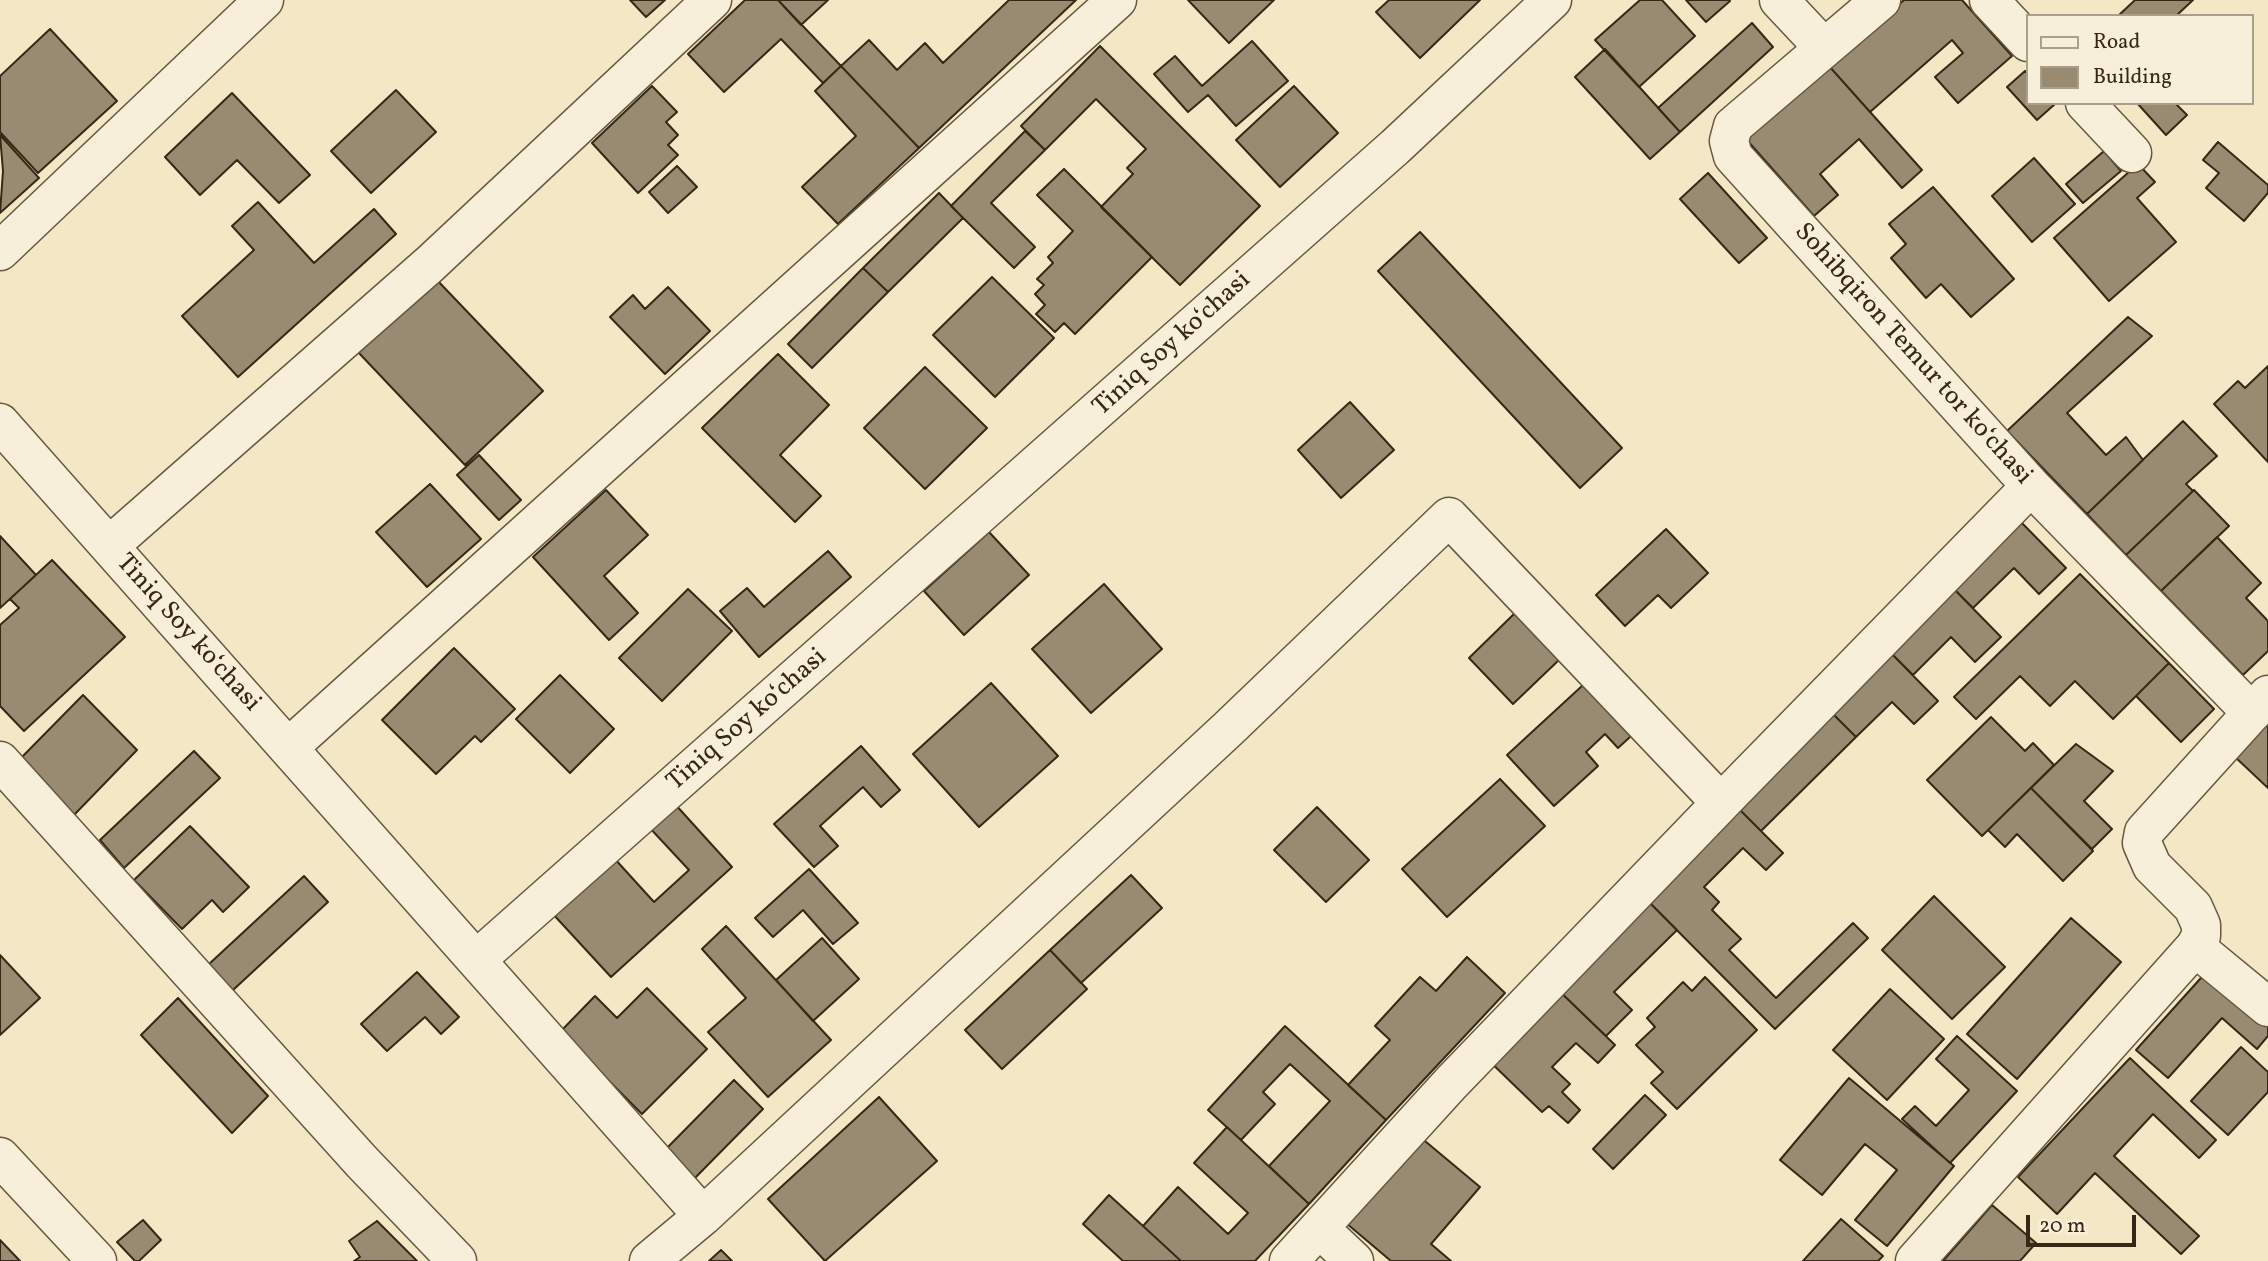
<!DOCTYPE html>
<meta charset="utf-8">
<style>
body{margin:0}
#map{position:relative;width:2268px;height:1261px;overflow:hidden;background:#f4e7c6;font-family:Vollkorn,serif}
canvas{display:block}
.legend{position:absolute;left:2026px;top:14px;width:228px;height:91px;box-sizing:border-box;background:#f8efda;border:2px solid #aa9f8b;margin:0;padding:9px 12px;list-style:none;font-size:21px;color:#362815}
.legend li{display:flex;align-items:center;gap:14px;height:35px}
.legend b{width:35px;border:2px solid #aa9f8b}
.scale{position:absolute;left:2026px;top:1215px;width:110px;height:32px;box-sizing:border-box;border:4px solid #362815;border-top:0;padding-left:9px;font-size:21px;line-height:24px;white-space:nowrap;color:#362815;-webkit-text-stroke:5px #f8efda;paint-order:stroke}
</style>
<div id="map">
<canvas width="2268" height="1261"></canvas>
<ul class="legend">
<li><b style="height:9px;background:#f8efda"></b>Road</li>
<li><b style="height:19px;background:#998b71"></b>Building</li>
</ul>
<div class="scale">20 m</div>
</div>
<script>
const context = document.querySelector('canvas').getContext('2d');
context.lineJoin = 'round';
function fillPath(path, color) {
  context.fillStyle = color;
  context.fill(path, 'evenodd');
}
function toPath(rows) {
  const path = new Path2D();
  for (const r of rows) {
    path.moveTo(r[0], r[1]);
    for (let i = 2; i < r.length; i += 2) path.lineTo(r[i], r[i + 1]);
  }
  return path;
}
function strokePath(path, color, width, dash) {
  context.strokeStyle = color;
  context.lineWidth = width;
  context.lineCap = dash ? 'butt' : 'round';
  context.setLineDash(dash || []);
  context.stroke(path);
}
function write(font, color, halo, rows, align = 'center') {
  context.font = font + ' Vollkorn,serif';
  context.lineWidth = 5;
  context.setLineDash([]);
  context.textBaseline = 'middle';
  context.strokeStyle = halo;
  context.fillStyle = color;
  for (const [text, x, y, turn = 0] of rows) {
    context.save();
    context.translate(x, y);
    context.rotate((+turn || 0) * Math.PI / 180);
    context.textAlign = isNaN(turn) ? turn : align;
    if (halo) context.strokeText(text, 0, 0);
    context.fillText(text, 0, 0);
    context.restore();
  }
}
const building = toPath([
 [630,0,665,0,646,17,630,0],
 [745,0,778,0,841,66,823,83,781,39,724,92,688,54,745,0],
 [778,0,828,0,801,25,778,0],
 [1009,0,1076,0,919,148,841,66,869,40,897,70,925,43,943,63,1009,0],
 [1188,0,1274,0,1229,43,1188,0],
 [1389,0,1480,0,1420,58,1376,12,1389,0],
 [1640,0,1662,0,1695,36,1639,87,1595,40,1640,0],
 [1686,0,1729,0,1730,1,1706,22,1686,0],
 [1904,0,1962,0,2012,56,1958,103,1935,77,1963,53,1952,40,1870,112,1829,66,1904,0],
 [2135,0,2193,0,2176,16,2118,16,2135,0],
 [1752,23,1773,47,1680,132,1658,108,1752,23],
 [50,29,117,101,38,173,0,132,0,76,50,29],
 [1252,41,1288,81,1236,126,1208,95,1188,112,1154,74,1175,56,1202,86,1252,41],
 [1100,46,1260,206,1180,285,1101,207,1133,174,1127,168,1146,149,1096,99,1045,150,1021,126,1100,46],
 [1605,49,1680,132,1650,159,1575,77,1605,49],
 [841,66,919,148,838,224,802,187,856,136,815,91,841,66],
 [1829,66,1922,170,1902,188,1859,139,1820,174,1838,195,1814,216,1746,139,1829,66],
 [2025,71,2028,74,2028,103,2055,104,2037,120,2007,87,2025,71],
 [652,86,677,112,666,122,678,135,668,145,678,155,638,193,592,143,652,86],
 [1294,86,1338,133,1280,187,1236,140,1294,86],
 [396,90,436,132,371,193,331,151,396,90],
 [232,93,310,175,279,203,237,160,200,195,165,157,232,93],
 [2137,103,2175,103,2187,115,2166,135,2137,103],
 [1025,131,1045,150,991,203,1035,247,1014,268,951,206,1025,131],
 [0,135,39,178,0,213,3,171,0,135],
 [2218,142,2268,185,2268,193,2244,221,2206,188,2219,173,2203,160,2218,142],
 [2104,151,2121,171,2083,203,2066,184,2104,151],
 [2034,158,2075,204,2032,242,1992,196,2034,158],
 [2138,164,2155,182,2137,198,2176,242,2109,301,2054,238,2138,164],
 [677,166,697,187,668,213,649,192,677,166],
 [1064,169,1152,257,1075,334,1064,323,1055,332,1036,314,1045,305,1035,294,1044,285,1037,279,1053,263,1048,257,1073,231,1037,195,1064,169],
 [1708,173,1767,238,1739,263,1680,199,1708,173],
 [1933,187,2014,279,1971,317,1941,284,1926,298,1891,258,1906,244,1889,224,1933,187],
 [939,193,963,218,888,292,863,268,939,193],
 [258,202,314,263,374,209,396,234,238,377,182,316,254,250,232,226,258,202],
 [1420,232,1622,448,1580,488,1378,271,1420,232],
 [863,268,888,292,812,368,788,344,863,268],
 [992,277,1054,338,995,397,933,335,992,277],
 [436,279,543,391,465,465,358,352,436,279],
 [668,287,710,331,665,374,610,317,633,295,645,309,668,287],
 [2128,317,2152,336,2067,413,2106,455,2126,437,2143,460,2087,514,2007,431,2128,317],
 [778,354,829,405,780,455,821,496,795,522,702,428,778,354],
 [2268,366,2268,462,2214,404,2238,381,2245,388,2268,366],
 [925,367,987,428,925,489,864,428,925,367],
 [1350,402,1394,450,1341,498,1298,450,1350,402],
 [2183,421,2217,456,2186,484,2193,491,2126,555,2087,514,2183,421],
 [479,455,521,500,499,520,457,475,479,455],
 [430,484,481,539,427,587,376,532,430,484],
 [606,490,648,535,604,576,638,613,609,640,533,557,606,490],
 [2194,490,2229,526,2161,591,2126,555,2194,490],
 [2019,520,2066,568,2039,594,2014,568,1973,608,1951,586,2019,520],
 [1666,529,1708,573,1671,608,1658,595,1625,626,1596,595,1666,529],
 [989,532,1029,575,964,635,924,591,989,532],
 [0,536,36,575,0,608,0,536],
 [2217,537,2261,583,2246,598,2268,621,2268,651,2243,675,2161,591,2217,537],
 [828,551,851,577,759,657,720,611,747,588,764,607,828,551],
 [52,560,125,637,24,731,0,706,0,625,19,608,10,599,52,560],
 [2080,574,2169,663,2113,719,2075,681,2050,706,2020,676,1976,719,1954,697,2080,574],
 [1104,584,1162,649,1091,713,1032,649,1104,584],
 [1951,586,2001,637,1975,662,1951,637,1913,675,1887,649,1951,586],
 [688,589,732,631,662,701,619,658,688,589],
 [1517,611,1561,658,1513,704,1469,658,1517,611],
 [454,648,515,709,481,742,475,736,436,774,382,720,454,648],
 [1887,649,1938,701,1914,724,1892,702,1856,737,1827,708,1887,649],
 [2169,663,2214,709,2181,742,2136,696,2169,663],
 [1595,674,1642,726,1618,748,1605,734,1586,752,1598,766,1554,806,1507,755,1595,674],
 [560,675,614,729,570,773,516,719,560,675],
 [991,683,1058,756,979,827,913,754,991,683],
 [83,695,137,750,74,815,22,757,83,695],
 [1827,708,1856,737,1761,831,1732,802,1827,708],
 [1991,717,2025,751,2033,743,2054,765,1982,836,1927,780,1991,717],
 [2268,720,2268,788,2234,756,2268,720],
 [2076,744,2113,771,2084,801,2112,829,2092,849,2031,788,2076,744],
 [861,746,900,790,881,807,863,787,820,826,838,846,814,867,774,824,861,746],
 [194,751,220,778,124,868,100,840,194,751],
 [1500,779,1545,826,1447,917,1402,869,1500,779],
 [2031,788,2093,851,2063,881,2017,834,2005,847,1988,830,2031,788],
 [1732,802,1783,853,1766,870,1743,848,1704,887,1719,902,1712,910,1741,939,1729,950,1776,998,1853,923,1868,938,1775,1029,1640,893,1732,802],
 [674,803,732,867,611,977,552,913,614,858,654,902,689,870,648,826,674,803],
 [1317,807,1369,860,1326,902,1274,850,1317,807],
 [190,826,249,887,223,912,212,900,182,929,134,880,190,826],
 [809,869,858,923,833,944,803,910,773,937,755,918,809,869],
 [1131,875,1162,908,1081,983,1050,950,1131,875],
 [304,876,328,902,232,991,208,965,304,876],
 [1640,893,1677,930,1614,992,1632,1010,1606,1036,1553,985,1640,893],
 [1934,896,2005,967,1952,1019,1882,950,1934,896],
 [2071,918,2121,962,2017,1079,1967,1034,2071,918],
 [726,926,831,1040,768,1097,708,1032,746,998,702,949,726,926],
 [822,938,859,979,813,1021,776,980,822,938],
 [1050,950,1087,989,1002,1069,965,1030,1050,950],
 [0,955,40,998,0,1035,0,955],
 [1467,957,1505,993,1386,1120,1348,1085,1390,1040,1375,1026,1420,977,1436,991,1467,957],
 [2209,969,2268,1021,2268,1036,2257,1049,2222,1018,2168,1078,2136,1050,2209,969],
 [417,972,459,1017,441,1034,425,1017,387,1051,361,1024,417,972],
 [1705,977,1757,1030,1677,1109,1651,1083,1663,1072,1636,1045,1655,1027,1647,1018,1683,982,1692,991,1705,977],
 [1553,985,1615,1045,1598,1063,1576,1043,1552,1067,1570,1084,1562,1092,1580,1110,1568,1123,1549,1106,1542,1112,1484,1056,1553,985],
 [647,988,707,1049,642,1114,560,1032,595,996,617,1018,647,988],
 [1890,989,1944,1039,1887,1100,1833,1050,1890,989],
 [178,998,268,1096,232,1133,141,1035,178,998],
 [1285,1026,1386,1120,1309,1204,1269,1166,1330,1101,1290,1064,1263,1092,1275,1104,1241,1140,1208,1110,1285,1026],
 [1957,1036,2017,1091,1950,1163,1902,1119,1915,1106,1936,1126,1969,1090,1936,1059,1957,1036],
 [2241,1047,2268,1072,2268,1092,2228,1135,2191,1101,2241,1047],
 [2130,1058,2216,1140,2199,1158,2153,1114,2114,1156,2199,1236,2181,1254,2095,1173,2057,1214,2018,1177,2130,1058],
 [1849,1078,1954,1166,1887,1246,1855,1220,1897,1170,1865,1144,1822,1195,1780,1160,1849,1078],
 [734,1080,763,1109,692,1181,663,1152,734,1080],
 [1645,1095,1666,1115,1613,1169,1593,1149,1645,1095],
 [879,1097,937,1161,825,1261,768,1199,879,1097],
 [1227,1127,1309,1204,1255,1261,1181,1261,1143,1226,1178,1187,1228,1234,1248,1213,1194,1163,1227,1127],
 [1419,1136,1480,1187,1431,1244,1451,1261,1391,1261,1346,1223,1419,1136],
 [1109,1195,1143,1226,1181,1261,1123,1261,1083,1224,1109,1195],
 [1992,1205,2036,1243,2020,1261,1943,1261,1992,1205],
 [1841,1219,1883,1256,1878,1261,1803,1261,1841,1219],
 [143,1220,161,1240,139,1261,135,1261,117,1242,143,1220],
 [377,1221,417,1261,354,1261,360,1257,349,1241,377,1221],
 [0,1240,20,1261,0,1261,0,1240],
 [721,1250,732,1261,709,1261,721,1250]
]);
const minor = toPath([
 [1779,0,1824,48],
 [1881,0,1733,126,1729,141,1733,156,2031,486,2252,713],
 [1989,0,2028,42],
 [2085,103,2132,153],
 [0,251,264,0],
 [0,423,476,960,1395,147,1552,0],
 [109,546,430,264,712,0],
 [288,748,1117,0],
 [0,761,362,1162,457,1261],
 [2195,947,2268,1007],
 [476,960,703,1216,1228,729,1449,517,1721,803,2031,486],
 [0,1157,97,1261],
 [1319,1228,1451,1083,1721,803],
 [649,1261,703,1216],
 [1289,1261,1319,1228,1354,1261],
 [1915,1261,2195,947,2201,936,2201,925,2193,907,2152,866,2142,843,2144,832,2268,695]
]);
const streetNames = [
 ["Tiniq Soy koʻchasi",1173,345,-42],
 ["Sohibqiron Temur tor koʻchasi",1912,355,48],
 ["Tiniq Soy koʻchasi",187,634,48],
 ["Tiniq Soy koʻchasi",748,721,-41]
];
fillPath(building, '#998b71');
strokePath(building, '#362815', 2);
strokePath(minor, '#665841', 41);
strokePath(minor, '#f8efda', 38);
write('26px', '#362815', '#f8efda', streetNames);
</script>
